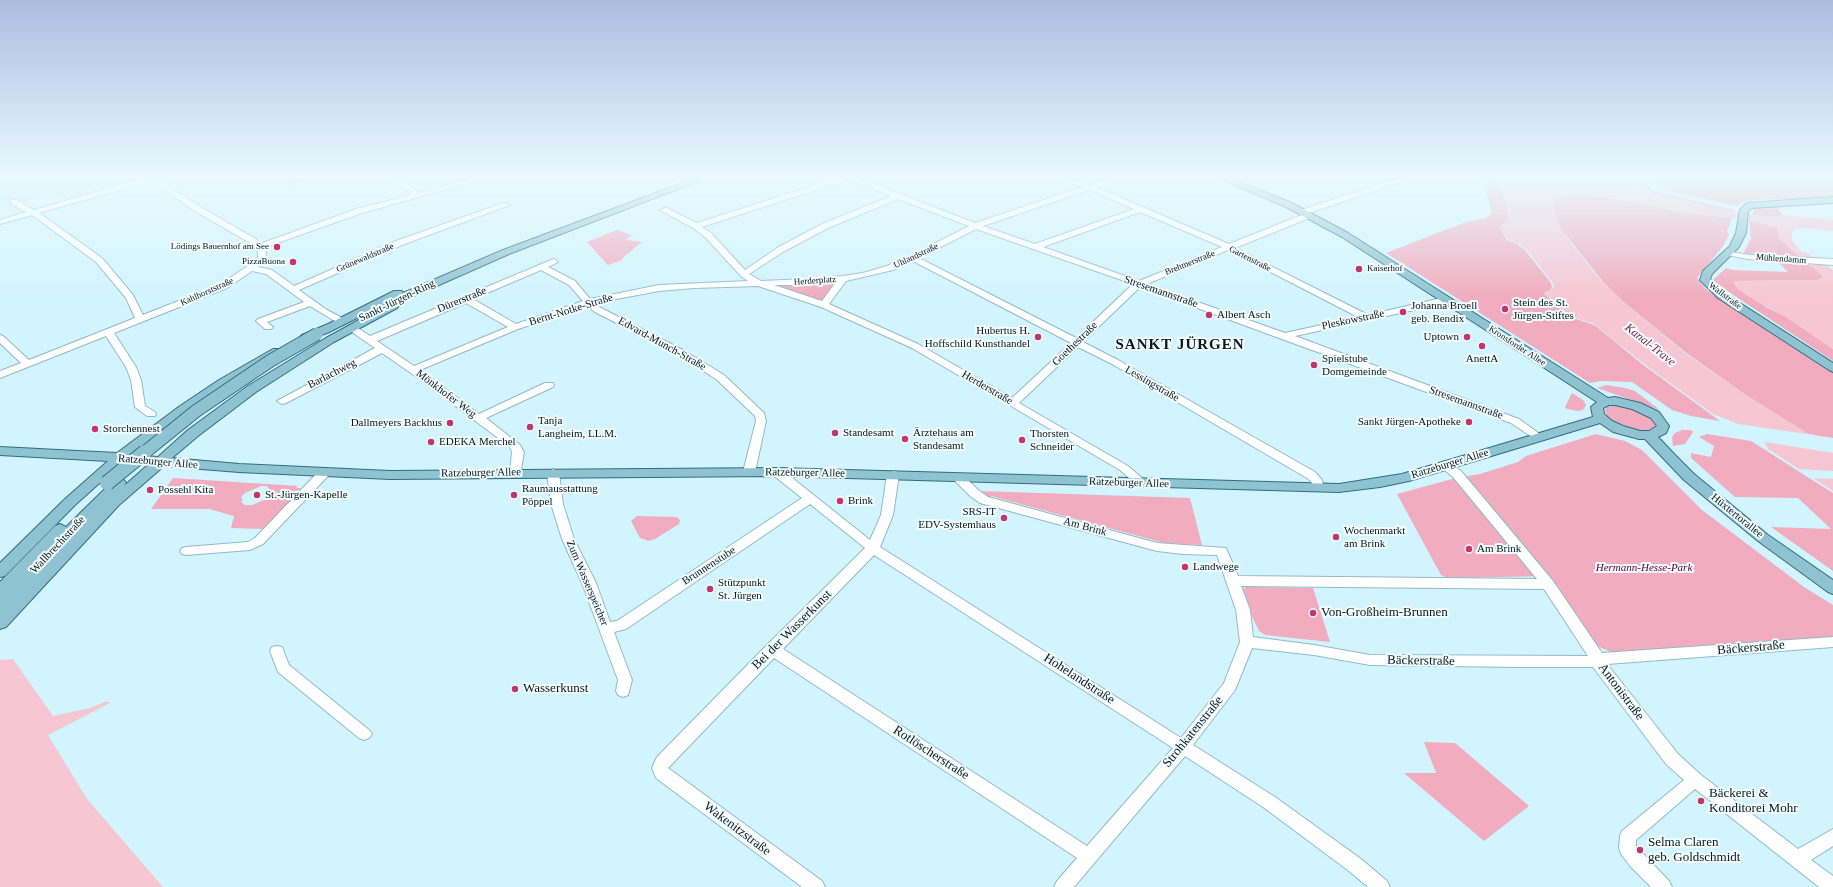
<!DOCTYPE html>
<meta charset="utf-8">
<style>
body{margin:0}
canvas{display:block;background:#d1f4fe}
</style>
<canvas width="1833" height="887"></canvas>
<script>
const c = document.querySelector('canvas').getContext('2d');
c.lineJoin = 'round';
function paint(path, color) { c.fillStyle = color; c.fill(path, 'evenodd'); }
const toPath = rows => new Path2D(rows.map(r => 'M' + r).join(''));
function strokePath(path, color, width, dash) { c.strokeStyle = color; c.lineWidth = width; c.lineCap = dash ? 'butt' : 'round'; c.setLineDash(dash || []); c.stroke(path); }
function drawText(font, color, halo, rows, align = 'center') {
  c.font = font + ' Georgia,serif'; c.lineWidth = 4; c.setLineDash([]); c.textBaseline = 'middle'; c.strokeStyle = halo; c.fillStyle = color; for (const [text, x, y, turn = 0] of rows) {
    c.save(); c.translate(x, y); c.rotate((+turn || 0) * Math.PI / 180); c.textAlign = isNaN(turn) ? turn : align; if (halo) c.strokeText(text, 0, 0); c.fillText(text, 0, 0); c.restore();
  }
}
paint(toPath([
 [0,176,139,176,135,179,63,200,53,193,0,209]
]), '#b8edfd');
paint(toPath([
 [293,176,318,176,289,186,278,181],
 [1481,176,1496,176,1507,205,1509,220,1500,227,1507,240,1517,244,1525,250,1551,283,1552,287,1550,290,1544,293,1569,317,1589,323,1597,327,1642,364,1720,421,1691,416,1672,410,1632,382,1601,381,1590,383,1386,253,1466,222,1486,218,1492,213],
 [1603,176,1615,176,1630,182,1644,182,1656,192,1734,210,1734,212,1655,194],
 [1645,176,1833,176,1833,197,1757,200,1743,202,1736,206,1664,190],
 [1582,195,1614,199,1693,214,1732,218,1727,232,1729,234,1724,245,1697,278,1706,289,1717,298,1833,373,1833,438,1808,434,1746,395,1685,352,1625,303,1605,284,1561,229,1553,210,1552,204,1556,200,1567,196],
 [1776,205,1782,215,1771,217,1751,215,1756,207],
 [1749,220,1778,228,1779,238,1801,258,1743,254,1751,238],
 [617,230,632,235,626,240,642,242,626,255,609,252,625,255,622,260,608,265,587,242],
 [1777,261,1807,263,1820,273,1823,278,1817,280,1735,281,1738,289,1766,307,1786,317,1833,349,1833,361,1714,282,1714,279,1726,268,1733,270,1788,272],
 [834,284,836,286,822,302,781,288,783,286],
 [1606,385,1625,388,1635,391,1660,410,1597,388],
 [1572,393,1583,400,1586,405,1584,409,1579,411,1567,409,1565,407],
 [1619,405,1627,406,1649,416,1656,424,1655,428,1645,431,1637,431,1620,426,1608,418,1605,410,1607,407],
 [1682,430,1689,430,1693,431,1693,432,1685,444,1673,446,1672,437,1675,433],
 [1596,434,1625,441,1642,450,1702,510,1804,587,1833,605,1833,638,1611,652,1597,646,1550,576,1448,578,1441,575,1397,494,1456,478,1480,474,1518,462,1526,456],
 [1707,434,1751,441,1833,493,1833,571,1771,527,1831,529,1798,498,1735,497,1691,458,1691,453,1711,457,1714,446,1699,437],
 [173,478,298,486,296,488,301,488,265,529,231,528,234,516,209,509,151,509],
 [261,486,267,486,269,489,268,491,271,491,273,493,269,498,252,505,245,505,241,502,243,500,241,497,245,493],
 [979,491,1190,498,1202,545,1164,543,991,496,989,498],
 [637,516,677,517,680,520,679,524,655,539,649,541,640,538,631,521],
 [1246,587,1313,588,1330,642,1265,635,1259,631,1240,592],
 [1424,742,1455,743,1529,806,1484,841,1404,773,1436,773]
]), '#f1acbf');
paint(toPath([
 [1496,176,1603,176,1655,194,1734,212,1771,217,1782,215,1833,220,1833,231,1803,228,1795,229,1792,232,1792,240,1799,249,1802,252,1807,253,1833,270,1833,349,1786,317,1749,297,1738,289,1733,283,1735,281,1817,280,1823,278,1820,273,1793,252,1779,238,1778,228,1749,220,1693,214,1595,196,1567,196,1556,200,1552,204,1553,210,1561,229,1573,246,1599,278,1625,303,1685,353,1746,395,1833,449,1833,491,1768,449,1765,443,1734,422,1713,414,1644,364,1598,327,1590,322,1570,317,1545,293,1554,287,1553,283,1527,250,1521,245,1507,239,1500,226,1509,220,1507,205],
 [13,659,53,716,90,708,107,701,110,703,48,735,87,799,163,887,0,887,0,660]
]), '#f6c6d3');
paint(toPath([
 [1731,423,1814,435,1833,447,1833,453,1759,441],
 [1796,469,1833,471,1833,479,1809,478]
]), '#d1f4fe');
const minor = toPath([
 [147,176,154,176,199,206,256,239,260,244,356,209,411,195,391,176,398,176,418,193,483,176,494,176,362,213,263,248,266,252,266,257,258,267,272,270,294,286,396,241,503,203,506,203,510,205,402,245,299,290,327,310,344,319,346,321,344,323,338,323,310,306,267,322,273,327,271,329,265,329,258,323,256,321,258,319,304,302,266,274,252,271,227,288,114,333,136,367,141,380,145,406,155,412,156,414,155,416,147,416,135,407,131,380,126,367,106,336,0,378,0,371,21,363,0,343,0,335,3,336,29,360,135,318,126,298,96,262,32,215,0,224,0,220,26,212,11,204,11,200,17,200,34,210,147,177,147,176],
 [152,181,193,210,250,243,258,252,258,257,255,261,221,284,143,315,133,295,102,258,39,213,152,181],
 [813,176,821,176,831,180,844,176,853,176,975,223,1082,187,1055,178,1055,176,1064,176,1089,185,1115,176,1124,176,1124,178,1096,187,1229,244,1304,214,1300,212,1301,210,1405,176,1414,176,1414,178,1309,213,1313,215,1312,217,1235,248,1368,315,1446,297,1449,298,1450,300,1449,302,1446,303,1295,336,1519,419,1544,437,1539,440,1535,439,1511,423,1140,287,1083,342,1118,360,1315,472,1322,480,1324,488,1322,491,1314,491,1311,481,1307,478,1112,364,1078,347,1019,403,1128,466,1148,483,1146,486,1138,486,1120,470,912,348,821,307,758,286,694,288,659,291,595,303,601,308,683,350,724,375,764,413,766,421,755,472,749,476,743,472,756,421,755,416,716,379,677,354,595,312,587,306,518,329,420,370,479,414,545,383,553,383,554,385,553,387,486,418,520,445,524,452,520,476,512,476,510,473,512,452,510,447,421,380,382,353,286,403,282,404,277,401,375,348,349,330,347,328,349,326,355,326,370,336,551,260,554,259,558,262,548,267,575,281,590,299,659,285,748,281,741,276,705,237,693,228,660,210,664,208,667,208,697,223,824,182,813,176],
 [847,179,891,196,822,224,777,248,745,270,711,233,702,227,831,185,836,185,847,179],
 [1089,190,1134,209,1035,244,983,226,1089,190],
 [898,199,969,226,910,256,887,266,863,273,843,276,806,279,761,281,749,274,783,252,828,228,898,199],
 [1140,212,1222,247,1139,281,1043,247,1140,212],
 [976,229,1133,284,1076,338,919,258,976,229],
 [1228,250,1358,317,1285,333,1147,284,1228,250],
 [913,261,1071,343,1012,398,918,344,829,304,846,281,893,270,913,261],
 [541,270,569,285,583,301,516,324,473,299,541,270],
 [836,282,822,301,774,285,806,285,836,282],
 [466,303,508,327,414,366,377,341,466,303],
 [1242,176,1252,176,1231,183,1227,181,1242,176],
 [1727,251,1748,255,1833,259,1833,265,1748,259,1727,255,1727,251],
 [1445,461,1461,471,1553,581,1602,653,1833,637,1833,647,1607,664,1678,754,1701,775,1798,849,1833,829,1833,846,1811,860,1833,876,1833,887,1819,887,1695,789,1636,840,1636,846,1669,881,1672,887,1651,887,1631,867,1621,854,1619,848,1620,836,1622,831,1684,780,1666,764,1593,667,1519,667,1370,665,1314,655,1252,648,1235,690,1193,745,1275,797,1361,859,1387,881,1390,887,1368,887,1349,871,1263,807,1185,756,1074,887,1054,887,1057,881,1077,858,774,658,668,768,822,881,825,887,802,887,656,778,652,768,657,757,767,645,865,548,810,504,626,629,614,632,632,680,628,695,623,697,618,695,616,691,618,680,582,583,562,539,551,504,547,473,553,469,559,473,563,504,574,539,596,583,610,622,617,621,802,498,773,475,771,472,773,469,781,469,870,540,881,515,887,475,893,471,897,472,899,475,893,515,880,547,1181,738,1224,683,1240,642,1236,610,1217,555,1183,554,1157,551,980,503,970,496,954,480,952,477,954,474,962,474,978,490,988,497,1157,543,1226,548,1238,576,1537,579,1453,477,1441,467,1439,465,1441,463,1445,461],
 [874,555,1173,748,1087,846,783,649,874,555],
 [1241,586,1544,589,1588,656,1370,655,1314,645,1253,637,1250,610,1241,586],
 [324,469,328,470,330,473,328,476,263,544,250,550,186,555,182,554,180,551,182,548,186,547,248,542,255,538,320,470,324,469],
 [277,646,282,647,289,665,369,730,372,734,369,738,364,740,359,738,278,672,270,651,272,647,277,646]
]);
const major = toPath([
 [701,176,712,176,509,254,403,301,397,308,334,342,256,392,198,436,172,458,239,464,390,471,777,468,1339,484,1402,474,1593,417,1591,407,1597,402,1342,237,1286,207,1214,176,1224,176,1292,203,1348,233,1608,398,1615,397,1640,403,1659,412,1669,426,1666,433,1658,437,1675,455,1694,474,1768,535,1833,580,1833,594,1828,592,1758,541,1684,480,1645,439,1639,439,1613,432,1600,423,1409,481,1380,487,1339,492,777,476,390,479,239,472,164,466,119,505,6,627,0,629,0,582,55,526,60,524,66,527,114,480,124,480,126,483,124,486,149,464,123,462,75,505,5,576,0,577,0,563,65,499,108,461,0,455,0,447,117,453,180,406,219,380,273,349,281,349,283,351,281,353,257,366,188,412,132,455,158,457,188,430,248,386,326,338,388,304,387,303,327,333,310,339,302,339,300,337,302,335,328,324,394,291,402,291,403,293,503,250,701,176],
 [1609,405,1615,405,1632,409,1651,418,1657,426,1649,431,1640,431,1623,426,1612,421,1604,414,1603,408,1609,405],
 [1833,197,1833,203,1752,208,1748,211,1746,233,1739,247,1712,274,1710,279,1726,294,1833,363,1833,372,1829,370,1718,298,1700,280,1703,271,1730,246,1736,233,1740,210,1747,203,1833,197]
]);
strokePath(minor, '#90bac7', 2);
strokePath(major, '#306e7e', 2);
paint(minor, '#fff');
paint(major, '#90c3d1');
const majorBridgeFar1 = toPath([
 [144,453,196,411,270,361,317,334]
]);
const majorBridge = toPath([
 [107,483,145,452]
]);
strokePath(majorBridgeFar1, '#306e7e', 14, []);
strokePath(majorBridge, '#306e7e', 16, []);
strokePath(majorBridgeFar1, '#90c3d1', 12);
strokePath(majorBridge, '#90c3d1', 14);
const sky = c.createLinearGradient(0, 0, 0, 300);
sky.addColorStop(0, '#adbbe0');
sky.addColorStop(0.59, '#eafaff');
sky.addColorStop(1, '#eafaff00');
c.fillStyle = sky;
c.fillRect(0, 0, 1833, 300);
for (const [x, y, r, color] of [
 [277,247,4,"#c1366d"],
 [293,262,4,"#c1366d"],
 [1359,269,4,"#c1366d"],
 [1505,309,4,"#c1366d"],
 [1403,312,4,"#c1366d"],
 [1209,315,4,"#c1366d"],
 [1038,337,4,"#c1366d"],
 [1467,337,4,"#c1366d"],
 [1482,346,4,"#c1366d"],
 [1314,365,4,"#c1366d"],
 [1469,422,4,"#c1366d"],
 [450,423,4,"#c1366d"],
 [530,427,4,"#c1366d"],
 [95,429,4,"#c1366d"],
 [835,433,4,"#c1366d"],
 [905,439,4,"#c1366d"],
 [1022,440,4,"#c1366d"],
 [431,442,4,"#c1366d"],
 [150,490,4,"#c1366d"],
 [257,495,4,"#c1366d"],
 [514,495,4,"#c1366d"],
 [840,501,4,"#c1366d"],
 [1004,518,4,"#c1366d"],
 [1336,537,4,"#c1366d"],
 [1469,549,4,"#c1366d"],
 [1185,567,4,"#c1366d"],
 [710,589,4,"#c1366d"],
 [1313,613,4,"#c1366d"],
 [515,689,4,"#c1366d"],
 [1701,801,4,"#c1366d"],
 [1640,850,4,"#c1366d"]
]) { const dot = new Path2D(); dot.arc(x, y, r, 0, 2 * Math.PI); c.fillStyle = color; c.fill(dot); strokePath(dot, '#f3fcfe', 1.5); }
drawText('9px', '#08191e', '#f3fcfe', [
 ["Lödings Bauernhof am See",269,247],
 ["PizzaBuona",285,262],
 ["Kaiserhof",1367,269,"left"]
], 'right');
drawText('9px', '#08191e', '#f3fcfe', [
 ["Uhlandstraße",916,256,-25],
 ["Grünewaldstraße",365,258,-23],
 ["Gartenstraße",1250,259,27],
 ["Mühlendamm",1781,259,4],
 ["Brehmerstraße",1190,263,-22],
 ["Herderplatz",815,281,-4],
 ["Kahlhorststraße",207,292,-24],
 ["Wallstraße",1725,296,37],
 ["Kronsforder Allee",1517,346,33]
]);
drawText('11px', '#08191e', '#f3fcfe', [
 ["Stresemannstraße",1161,292,19],
 ["Dürerstraße",462,300,-22],
 ["Sankt-Jürgen-Ring",397,301,-26],
 ["Bernt-Notke-Straße",571,310,-17],
 ["Pleskowstraße",1353,320,-12],
 ["Edvard-Munch-Straße",662,344,29],
 ["Goethestraße",1075,344,-44],
 ["Barlachweg",332,374,-27],
 ["Lessingstraße",1152,384,30],
 ["Herderstraße",987,388,30],
 ["Mönkhofer Weg",446,394,37],
 ["Stresemannstraße",1466,403,20],
 ["Ratzeburger Allee",158,462,5],
 ["Ratzeburger Allee",1450,464,-17],
 ["Ratzeburger Allee",481,473,-1],
 ["Ratzeburger Allee",805,473,1],
 ["Ratzeburger Allee",1129,483,2],
 ["Hüxtertorallee",1737,516,39],
 ["Am Brink",1085,527,15],
 ["Wallbrechtstraße",58,545,-47],
 ["Brunnenstube",709,566,-33],
 ["Zum Wasserspeicher",587,583,67]
]);
drawText('11px', '#08191e', '#f3fcfe', [
 ["Stein des St.",1513,303],
 ["Jürgen-Stiftes",1513,316],
 ["Johanna Broell",1411,306],
 ["geb. Bendix",1411,319],
 ["Albert Asch",1217,315],
 ["Hubertus H.",1030,331,"right"],
 ["Hoffschild Kunsthandel",1030,344,"right"],
 ["Uptown",1459,337,"right"],
 ["Spielstube",1322,359],
 ["Domgemeinde",1322,372],
 ["AnettA",1482,359,"center"],
 ["Tanja",538,421],
 ["Langheim, LL.M.",538,434],
 ["Sankt Jürgen-Apotheke",1461,422,"right"],
 ["Dallmeyers Backhus",442,423,"right"],
 ["Storchennest",103,429],
 ["Standesamt",843,433],
 ["Ärztehaus am",913,433],
 ["Standesamt",913,446],
 ["Thorsten",1030,434],
 ["Schneider",1030,447],
 ["EDEKA Merchel",439,442],
 ["Raumausstattung",522,489],
 ["Pöppel",522,502],
 ["Possehl Kita",158,490],
 ["St.-Jürgen-Kapelle",265,495],
 ["Brink",848,501],
 ["SRS-IT",996,512,"right"],
 ["EDV-Systemhaus",996,525,"right"],
 ["Wochenmarkt",1344,531],
 ["am Brink",1344,544],
 ["Am Brink",1477,549],
 ["Landwege",1193,567],
 ["Stützpunkt",718,583],
 ["St. Jürgen",718,596]
], 'left');
drawText('italic 11px', '#5d012d', '#f3fcfe', [
 ["Hermann-Hesse-Park",1644,568]
]);
drawText('italic 12px', '#771f42', '#f3fcfe', [
 ["Kanal-Trave",1650,345,38]
]);
drawText('13px', '#08191e', '#f3fcfe', [
 ["Von-Großheim-Brunnen",1321,613],
 ["Wasserkunst",523,689],
 ["Bäckerei &",1709,794],
 ["Konditorei Mohr",1709,809],
 ["Selma Claren",1648,843],
 ["geb. Goldschmidt",1648,858]
], 'left');
drawText('13px', '#08191e', '#f3fcfe', [
 ["Bei der Wasserkunst",792,630,-45],
 ["Bäckerstraße",1751,648,-5],
 ["Bäckerstraße",1421,661,1],
 ["Hohelandstraße",1079,679,33],
 ["Antonistraße",1621,692,53],
 ["Strohkatenstraße",1193,732,-51],
 ["Rotlöscherstraße",931,753,33],
 ["Wakenitzstraße",737,829,37]
]);
c.letterSpacing = '1px';
drawText('bold 15px', '#08191e', '#f3fcfe', [
 ["SANKT JÜRGEN",1180,345]
]);
c.letterSpacing = '0px';
</script>
